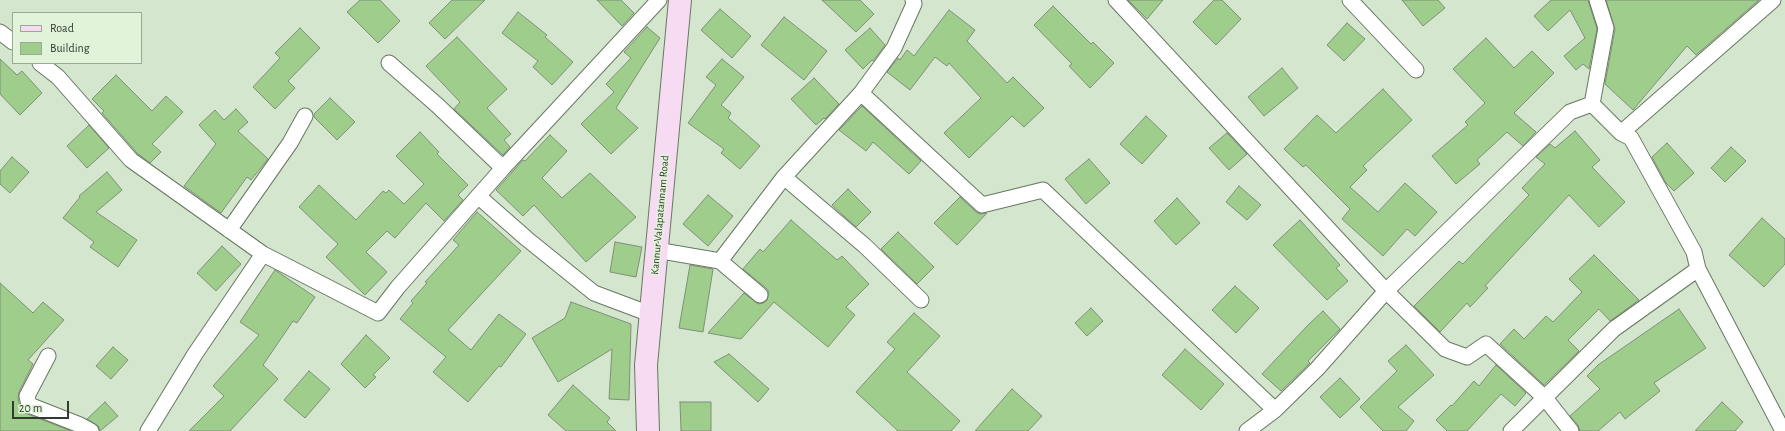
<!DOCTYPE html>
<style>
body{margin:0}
#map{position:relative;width:1785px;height:431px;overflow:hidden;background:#d4e6cd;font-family:"Alegreya Sans",sans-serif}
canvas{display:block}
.legend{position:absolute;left:12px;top:12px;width:130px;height:52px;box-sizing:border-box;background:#e1f4da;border:1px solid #9baa96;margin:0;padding:5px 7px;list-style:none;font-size:12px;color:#333a30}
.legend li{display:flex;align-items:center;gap:8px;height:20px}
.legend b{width:20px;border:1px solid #9baa96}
.scale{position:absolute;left:12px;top:401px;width:57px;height:18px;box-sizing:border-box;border:2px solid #333a30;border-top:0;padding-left:5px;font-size:12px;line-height:14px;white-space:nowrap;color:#333a30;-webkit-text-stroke:3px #e1f4da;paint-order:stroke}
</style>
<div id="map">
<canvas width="1785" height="431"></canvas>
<ul class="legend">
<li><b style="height:5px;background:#f6dbf2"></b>Road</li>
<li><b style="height:11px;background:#9fcd8c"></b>Building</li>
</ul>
<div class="scale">20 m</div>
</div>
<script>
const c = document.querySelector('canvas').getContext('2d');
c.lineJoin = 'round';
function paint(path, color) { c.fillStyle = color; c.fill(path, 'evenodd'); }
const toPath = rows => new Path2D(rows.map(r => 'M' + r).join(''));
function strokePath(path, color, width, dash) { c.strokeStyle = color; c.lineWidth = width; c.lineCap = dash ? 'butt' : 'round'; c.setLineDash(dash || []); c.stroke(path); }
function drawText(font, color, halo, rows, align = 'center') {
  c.font = font + ' "Alegreya Sans",sans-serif'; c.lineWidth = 3; c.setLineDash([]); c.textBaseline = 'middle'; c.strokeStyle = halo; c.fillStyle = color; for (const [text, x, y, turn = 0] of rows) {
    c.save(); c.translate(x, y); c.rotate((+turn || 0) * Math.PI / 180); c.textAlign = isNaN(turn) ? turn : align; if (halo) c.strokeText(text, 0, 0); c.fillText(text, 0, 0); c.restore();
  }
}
const building = toPath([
 [360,0,380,0,400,21,378,43,347,12,360,0],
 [452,0,485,0,445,39,429,23,452,0],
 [597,0,621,0,634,13,622,26,597,0],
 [822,0,860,0,874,14,856,32,822,0],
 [1128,0,1163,0,1147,19,1128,0],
 [1214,0,1222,0,1241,19,1216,45,1193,22,1214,0],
 [1402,0,1438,0,1445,8,1423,26,1402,0],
 [1551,0,1588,0,1597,29,1589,69,1583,64,1576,70,1564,56,1585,38,1570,10,1548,31,1534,16,1551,0],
 [1606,0,1759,0,1696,55,1687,46,1633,110,1605,84,1615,29,1606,0],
 [1053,6,1091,44,1093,42,1114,63,1090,88,1069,66,1072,64,1034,25,1053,6],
 [720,9,751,36,732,58,701,30,720,9],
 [949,10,975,30,967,41,1007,83,1013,77,1044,108,1024,127,1012,116,969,158,944,133,981,98,949,63,947,66,935,57,910,90,887,72,898,58,900,60,907,50,914,56,949,10],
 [518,12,547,35,545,37,573,62,552,85,533,67,538,61,502,33,518,12],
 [784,17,827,51,804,80,761,45,784,17],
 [1347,23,1365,39,1344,61,1327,45,1347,23],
 [647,27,660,38,616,108,638,128,611,154,581,124,614,92,606,84,631,58,624,52,647,27],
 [300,28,320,48,288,81,295,88,275,109,253,87,280,58,275,53,300,28],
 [870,28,885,45,873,61,872,60,863,69,845,50,870,28],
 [457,37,507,89,487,108,511,134,504,140,510,147,503,155,454,109,460,102,426,66,457,37],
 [1486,38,1514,68,1532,51,1554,73,1514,113,1536,132,1523,146,1507,132,1477,160,1480,164,1456,184,1432,156,1468,125,1465,122,1485,103,1453,69,1486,38],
 [0,59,17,75,22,71,42,93,20,115,0,94,0,59],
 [722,59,744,77,721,105,731,113,728,118,760,146,740,169,721,153,724,149,688,123,716,85,706,77,722,59],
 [1282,68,1298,88,1264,116,1248,97,1282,68],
 [116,75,152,111,166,96,183,112,152,144,161,152,150,163,137,153,102,113,104,111,92,99,116,75],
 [814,78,839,104,825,119,824,118,816,125,791,99,814,78],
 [1383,89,1412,120,1363,166,1367,170,1350,187,1378,212,1405,183,1437,212,1415,236,1407,229,1383,256,1342,219,1350,209,1306,165,1303,167,1284,149,1317,115,1336,133,1383,89],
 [330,98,355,122,337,140,314,117,314,114,330,98],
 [862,106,921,161,909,174,873,142,866,151,839,130,862,106],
 [236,109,248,122,238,131,268,159,251,180,247,177,221,213,184,186,216,144,199,125,215,110,224,120,236,109],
 [1146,116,1167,136,1142,164,1120,144,1146,116],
 [89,125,109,148,87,168,67,146,89,125],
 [1575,131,1600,160,1592,167,1625,202,1599,227,1569,195,1485,286,1488,288,1470,307,1467,303,1440,332,1414,306,1459,261,1463,264,1529,195,1522,188,1545,164,1536,157,1550,144,1555,148,1575,131],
 [420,132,439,152,437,154,468,185,458,195,463,200,444,221,426,203,395,238,387,231,366,252,387,272,365,295,326,257,338,244,299,207,319,185,356,220,383,191,386,193,389,190,404,204,424,184,396,156,420,132],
 [1227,133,1247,154,1229,170,1209,148,1227,133],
 [550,135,567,151,542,178,562,198,590,173,636,217,586,262,534,205,523,216,496,190,523,160,525,161,550,135],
 [1667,143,1694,173,1674,191,1666,183,1652,157,1667,143],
 [1731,147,1746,161,1725,182,1711,168,1731,147],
 [12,157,29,172,10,193,0,184,0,171,12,157],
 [1089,159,1110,183,1086,204,1065,179,1089,159],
 [107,172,122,190,96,212,137,240,118,267,90,247,94,242,63,218,80,197,79,196,107,172],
 [1239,186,1261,205,1247,220,1226,202,1239,186],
 [848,189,871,212,856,227,832,205,848,189],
 [708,195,733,216,708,246,683,224,708,195],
 [960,197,976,212,980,214,987,213,957,245,934,223,960,197],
 [1177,198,1200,223,1176,245,1154,221,1177,198],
 [477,212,521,251,448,330,471,350,499,314,526,334,501,367,499,366,468,402,433,372,446,357,400,319,413,303,411,301,427,283,425,282,459,245,453,240,477,212],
 [1762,218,1785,239,1785,264,1764,287,1729,255,1762,218],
 [791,220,837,260,842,256,869,284,846,307,855,315,828,347,774,302,741,339,708,333,744,293,758,304,763,303,767,300,769,292,766,288,743,269,760,249,763,252,791,220],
 [1300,220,1340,265,1336,268,1348,281,1327,300,1273,245,1300,220],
 [898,232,934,267,917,284,881,249,898,232],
 [615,242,642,247,636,277,610,272,615,242],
 [222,246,241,264,216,291,197,273,222,246],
 [1594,255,1639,300,1610,321,1599,309,1568,340,1579,351,1544,385,1500,344,1514,329,1524,339,1546,316,1553,322,1582,292,1569,279,1594,255],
 [690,265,713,269,703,332,679,328,690,265],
 [275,270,315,297,297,323,293,321,263,365,278,379,230,431,189,431,224,396,213,386,259,335,240,322,275,270],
 [0,283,33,313,43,302,64,320,28,360,33,364,19,392,18,398,20,407,25,413,71,431,0,431,0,283],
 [1235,286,1259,308,1236,333,1212,310,1235,286],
 [571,302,631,324,629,400,609,399,612,349,558,382,532,338,565,318,571,302],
 [1091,308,1103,321,1087,336,1075,323,1091,308],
 [1679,309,1706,348,1654,383,1660,391,1625,419,1620,412,1598,431,1580,431,1578,425,1570,416,1600,389,1587,376,1598,365,1679,309],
 [1323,311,1340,329,1308,361,1310,363,1281,391,1262,374,1308,325,1323,311],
 [914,313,940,336,907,372,960,421,951,431,898,431,856,392,895,349,887,342,914,313],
 [366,335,390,358,373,375,376,377,365,388,341,364,366,335],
 [1406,345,1434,375,1398,407,1414,421,1406,431,1383,431,1360,407,1397,371,1388,361,1406,345],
 [113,347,128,360,111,379,96,366,113,347],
 [1185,349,1224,384,1201,410,1162,375,1185,349],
 [729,354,769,389,758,402,714,362,729,354],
 [1496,365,1526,393,1515,406,1501,394,1467,431,1447,431,1436,420,1451,405,1452,406,1474,381,1479,386,1496,365],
 [309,371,330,389,305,418,284,400,309,371],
 [1340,378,1360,399,1340,418,1320,397,1340,378],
 [573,385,610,418,607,422,616,431,566,431,548,415,573,385],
 [1012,389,1042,416,1028,431,975,431,1012,389],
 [105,402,118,416,100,431,98,426,87,419,105,402],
 [680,402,711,402,711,431,681,431,680,402],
 [1722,402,1743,422,1735,431,1695,431,1722,402]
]);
paint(building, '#9fcd8c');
strokePath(building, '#7e9078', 1);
const minor = toPath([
 [1116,0,1386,291,1445,349,1467,357,1486,344,1545,398,1571,431],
 [1350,0,1416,70],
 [0,32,13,42],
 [40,63,58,77,131,160,263,254],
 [389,63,437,105,503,168],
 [861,93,982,205,1043,190,1275,410],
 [1592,104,1621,133,1773,0],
 [1592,104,1606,28,1597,0],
 [1621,133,1631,138,1694,252,1698,269,1783,431],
 [784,177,865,246,921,300],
 [478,196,527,239,594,293,650,314],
 [229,230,290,143,305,116],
 [656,250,720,261],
 [760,295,720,261,784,177,861,93,894,48,914,4,913,0],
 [48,356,27,396,29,405,80,425,91,431],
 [148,431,195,354,263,254,378,313,398,287,503,168,659,0],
 [1247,431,1275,410,1317,369,1386,291,1570,112,1592,104],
 [1511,431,1614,329,1698,269]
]);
const secondary = toPath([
 [648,431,646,365,680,0]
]);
strokePath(minor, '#687861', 17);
strokePath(secondary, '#687861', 24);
strokePath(minor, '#fff', 15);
strokePath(secondary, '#f6dbf2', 22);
drawText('11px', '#333a30', '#e1f4da', [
 ["Kannur-Valapatannam Road",660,215,-85]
]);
</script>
